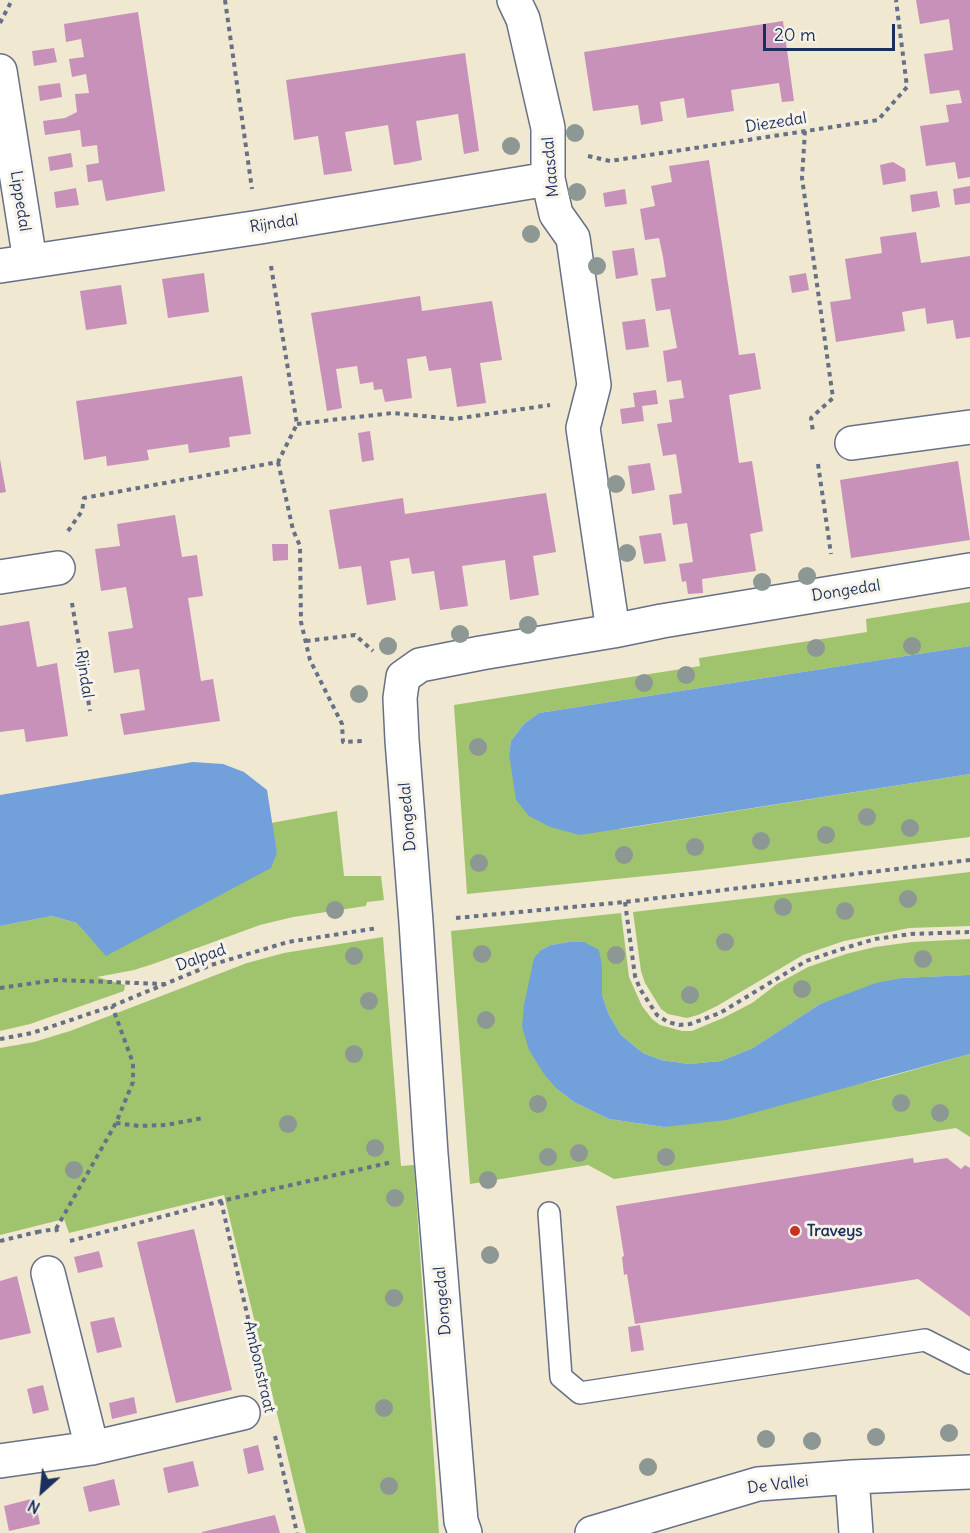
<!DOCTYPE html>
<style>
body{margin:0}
#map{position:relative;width:970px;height:1533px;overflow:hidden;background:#f0e8d0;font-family:Delius,sans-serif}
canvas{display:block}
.north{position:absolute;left:12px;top:1461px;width:60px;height:60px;-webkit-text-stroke:4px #f7f3e8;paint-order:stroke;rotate:207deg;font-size:16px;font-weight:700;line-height:24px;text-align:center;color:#1b2f5e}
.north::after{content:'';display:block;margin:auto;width:21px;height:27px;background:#1b2f5e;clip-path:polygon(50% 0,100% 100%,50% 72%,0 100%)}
.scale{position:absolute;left:763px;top:24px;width:132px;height:27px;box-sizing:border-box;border:3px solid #1b2f5e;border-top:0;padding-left:8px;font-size:18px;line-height:21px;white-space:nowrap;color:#1b2f5e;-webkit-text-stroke:4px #f7f3e8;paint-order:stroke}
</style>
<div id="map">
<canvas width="970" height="1533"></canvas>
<div class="north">N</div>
<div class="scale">20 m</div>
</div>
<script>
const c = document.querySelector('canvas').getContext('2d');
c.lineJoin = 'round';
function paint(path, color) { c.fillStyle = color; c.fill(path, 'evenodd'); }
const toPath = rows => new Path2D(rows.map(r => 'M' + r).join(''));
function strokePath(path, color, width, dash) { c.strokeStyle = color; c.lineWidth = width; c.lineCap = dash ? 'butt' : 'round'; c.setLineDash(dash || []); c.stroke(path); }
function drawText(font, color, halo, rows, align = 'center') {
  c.font = font + ' Delius,sans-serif'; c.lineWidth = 6; c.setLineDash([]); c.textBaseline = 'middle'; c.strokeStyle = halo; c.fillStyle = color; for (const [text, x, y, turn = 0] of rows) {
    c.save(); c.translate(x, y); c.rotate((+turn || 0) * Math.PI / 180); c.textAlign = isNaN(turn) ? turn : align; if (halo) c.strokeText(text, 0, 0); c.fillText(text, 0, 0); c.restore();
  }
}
paint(toPath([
 [970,602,970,646,539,713,524,724,511,741,509,754,621,829,970,774,970,837,695,871,467,894,454,705,700,666,699,658,867,632,866,619],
 [337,811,344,876,381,876,384,900,367,902,366,906,293,917,260,925,153,964,134,970,97,977,125,985,124,991,30,1024,0,1031,0,926,52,916,77,923,277,853,271,823],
 [970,872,970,926,909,928,844,941,803,955,717,1006,698,1015,687,1018,668,1014,661,1009,645,983,641,971,633,912],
 [621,913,629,977,642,1006,652,1019,660,1025,682,1031,692,1031,723,1018,752,1003,777,984,808,967,846,954,875,947,912,942,970,939,970,975,902,978,820,1004,753,1048,721,1061,689,1064,661,1060,643,1053,621,1035,609,1015,602,995,602,966,569,942,551,945,541,950,557,1089,574,1102,609,1119,664,1127,881,1079,970,1054,970,1137,956,1128,614,1179,588,1165,470,1184,451,931],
 [383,937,401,1166,414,1165,439,1533,306,1533,224,1195,69,1233,64,1219,0,1235,0,1048,34,1042,70,1031,247,963,284,953]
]), '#a0c46e');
paint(toPath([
 [970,646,970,774,580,835,550,827,529,816,516,800,509,754,511,741,524,724,539,713],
 [193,762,223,764,244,772,267,790,277,853,271,868,106,956,77,923,52,916,0,926,0,795],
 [569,942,584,942,599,950,602,966,602,995,609,1015,621,1035,643,1053,661,1060,689,1064,721,1061,753,1048,820,1004,876,983,902,978,968,975,970,975,970,1054,727,1120,664,1127,609,1119,574,1102,557,1089,544,1074,529,1050,522,1027,524,1005,534,958,541,950,551,945]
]), '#71a0da');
paint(toPath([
 [916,0,970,0,970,177,958,179,955,162,926,166,920,126,949,122,946,105,962,103,959,90,930,94,924,54,953,50,949,19,920,24],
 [138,12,165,191,106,201,102,180,88,182,86,165,99,163,97,145,82,147,80,130,45,135,43,121,65,118,77,112,75,94,89,93,86,74,72,77,69,59,84,57,81,39,66,42,64,24],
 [783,21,794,101,782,102,779,83,731,90,734,111,687,118,684,98,660,102,663,121,641,125,638,105,593,111,584,52],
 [54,48,57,62,34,66,32,51],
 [465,53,479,151,464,154,458,114,416,121,422,160,408,163,394,165,388,125,345,132,352,171,324,175,318,136,294,140,286,80],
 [60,83,62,97,40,101,38,86],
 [71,153,73,167,50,171,48,157],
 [709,160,739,355,755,353,761,389,729,395,739,463,752,461,763,531,750,534,756,571,702,579,703,593,688,594,686,581,682,582,679,564,693,562,687,523,673,525,669,495,682,493,676,454,663,456,657,424,672,422,669,400,684,398,681,380,667,382,663,351,677,348,670,309,656,311,651,279,666,277,663,257,659,238,645,240,640,209,655,206,651,186,672,182,669,166],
 [893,162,905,169,906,181,883,185,880,165],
 [970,186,970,203,955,205,953,189],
 [76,188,79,205,56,208,54,192],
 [625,189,627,204,605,207,603,193],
 [937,191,940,207,912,212,910,195],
 [916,232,921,263,970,256,970,337,956,339,953,320,927,324,925,308,902,312,905,331,836,342,830,302,851,299,845,259,882,253,880,237],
 [634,248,638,275,616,279,612,251],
 [204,273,209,312,168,318,162,279],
 [806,273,809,290,792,293,789,276],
 [121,285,127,324,86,330,80,291],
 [420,296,422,311,492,301,502,360,480,363,486,403,457,407,451,368,429,371,426,356,407,359,412,398,385,402,382,389,374,390,373,382,360,384,357,366,336,369,342,408,327,411,311,313],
 [645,319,649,347,626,350,622,322],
 [242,376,251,434,229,437,230,447,189,453,188,444,147,450,149,460,107,466,106,456,84,460,76,401],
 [656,390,658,404,642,406,644,421,622,424,620,409,635,407,633,393],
 [370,431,374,460,362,462,358,433],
 [0,459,6,492,0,493],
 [958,461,970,540,851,558,840,480],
 [650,463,655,490,632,494,628,466],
 [546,493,556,552,533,556,539,595,510,600,505,560,483,563,462,566,468,606,440,610,434,571,412,574,409,558,390,561,396,600,367,605,361,566,339,569,329,510,403,498,405,514],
 [175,515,182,557,197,555,203,596,188,598,201,681,213,679,220,721,124,735,120,714,145,710,139,669,114,673,108,632,133,628,126,587,101,591,95,549,120,546,117,524],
 [661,533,666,561,644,564,639,536],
 [272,544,288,544,288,560,273,561],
 [29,621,37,667,57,663,68,736,26,742,24,729,0,732,0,626],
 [913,1158,914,1163,947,1158,961,1169,965,1165,970,1168,970,1317,918,1279,635,1324,627,1274,624,1275,622,1257,624,1256,616,1206],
 [194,1229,232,1390,176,1403,137,1242],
 [99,1251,103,1267,78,1273,74,1257],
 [17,1276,31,1333,0,1340,0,1281],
 [114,1317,122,1347,97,1353,90,1322],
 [640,1325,644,1350,631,1352,628,1327],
 [43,1385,49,1410,33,1414,27,1389],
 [134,1397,137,1413,112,1419,109,1403],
 [258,1445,264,1470,248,1474,243,1449],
 [193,1461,199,1486,168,1493,163,1468],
 [114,1479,120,1505,89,1512,83,1487],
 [35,1498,40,1524,9,1531,4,1506],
 [275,1515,280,1533,202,1533,202,1532]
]), '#c891ba');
const service = toPath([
 [549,1213,561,1377,580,1393,925,1340,970,1363]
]);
const minor = toPath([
 [514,0,523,19,548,128,548,179,556,214,573,238,594,385,583,428,613,631],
 [0,71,30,261],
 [0,266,260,227,548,179],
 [852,443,970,427],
 [0,577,58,568],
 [48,1273,92,1448],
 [0,1461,92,1448,243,1413],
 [852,1477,856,1533],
 [465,1533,461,1521,431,1154,416,922,402,740,400,698,403,677,420,665,481,653,613,631,662,621,970,570],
 [592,1533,758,1484,852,1477,970,1472]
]);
strokePath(service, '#667086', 24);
strokePath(minor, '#667086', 36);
strokePath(toPath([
 [225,0,252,189],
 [0,23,12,0],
 [805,131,802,178,833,398,811,418,813,432],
 [588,156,610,161,878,120,907,87,896,0],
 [271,266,297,424],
 [297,424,392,413,454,419,550,405],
 [278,462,293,530,300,546,301,622,310,660,342,724,343,742,363,741],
 [818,464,831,554],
 [68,531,82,511,84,498,278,462,297,424],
 [72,603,90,711],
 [306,641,355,635,373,651],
 [625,902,635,976,640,989,657,1015,668,1022,679,1025,690,1024,720,1013,806,961,845,948,875,939,911,934,970,932],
 [456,918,625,902,970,860],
 [0,988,55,980,164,984],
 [0,1039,32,1033,62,1023,112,1006,211,965,288,942,378,928],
 [116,1123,139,1126,166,1125,203,1118],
 [221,1201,262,1379],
 [56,1229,116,1123,133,1082,133,1063,112,1006],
 [37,1232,56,1229,59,1235],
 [0,1241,37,1232,38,1234],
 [70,1241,221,1201,392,1162],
 [275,1436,297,1533]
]), '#667086', 4, [4.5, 4.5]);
strokePath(service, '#fff', 21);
strokePath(minor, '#fff', 33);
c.fillStyle = '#8d9794';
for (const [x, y] of [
 [575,133],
 [511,146],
 [577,192],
 [531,234],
 [597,266],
 [616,484],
 [627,553],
 [807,576],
 [762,582],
 [528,625],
 [460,634],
 [388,646],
 [912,646],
 [816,648],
 [686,675],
 [644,683],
 [359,694],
 [478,747],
 [867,817],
 [910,828],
 [826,835],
 [761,841],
 [695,847],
 [624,855],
 [479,863],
 [908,899],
 [783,907],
 [335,910],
 [845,911],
 [725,942],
 [482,954],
 [616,955],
 [354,956],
 [923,959],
 [802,989],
 [690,995],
 [369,1001],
 [486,1020],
 [354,1054],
 [901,1103],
 [538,1104],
 [940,1113],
 [288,1124],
 [375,1148],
 [579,1153],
 [548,1157],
 [666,1157],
 [74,1170],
 [488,1180],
 [395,1198],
 [490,1255],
 [394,1298],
 [384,1408],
 [949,1433],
 [876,1437],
 [766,1439],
 [812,1441],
 [648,1467],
 [389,1486]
]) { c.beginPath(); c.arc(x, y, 9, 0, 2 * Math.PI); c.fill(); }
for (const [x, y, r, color] of [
 [795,1231,6,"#c8321e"]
]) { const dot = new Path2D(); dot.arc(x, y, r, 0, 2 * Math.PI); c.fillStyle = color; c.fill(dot); strokePath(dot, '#f7f3e8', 2); }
drawText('16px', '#1b2f5e', '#f7f3e8', [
 ["Diezedal",776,123,-9],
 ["Maasdal",551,167,-95],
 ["Lippedal",20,201,81],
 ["Rijndal",274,224,-9],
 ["Dongedal",846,591,-9],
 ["Rijndal",84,674,81],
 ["Dongedal",408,817,-95],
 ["Dalpad",201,958,-20],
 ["Dongedal",443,1301,-95],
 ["Ambonstraat",259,1367,77],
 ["De Vallei",778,1485,-7]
]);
drawText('bold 16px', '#1b2f5e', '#f7f3e8', [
 ["Traveys",807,1231]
], 'left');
</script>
